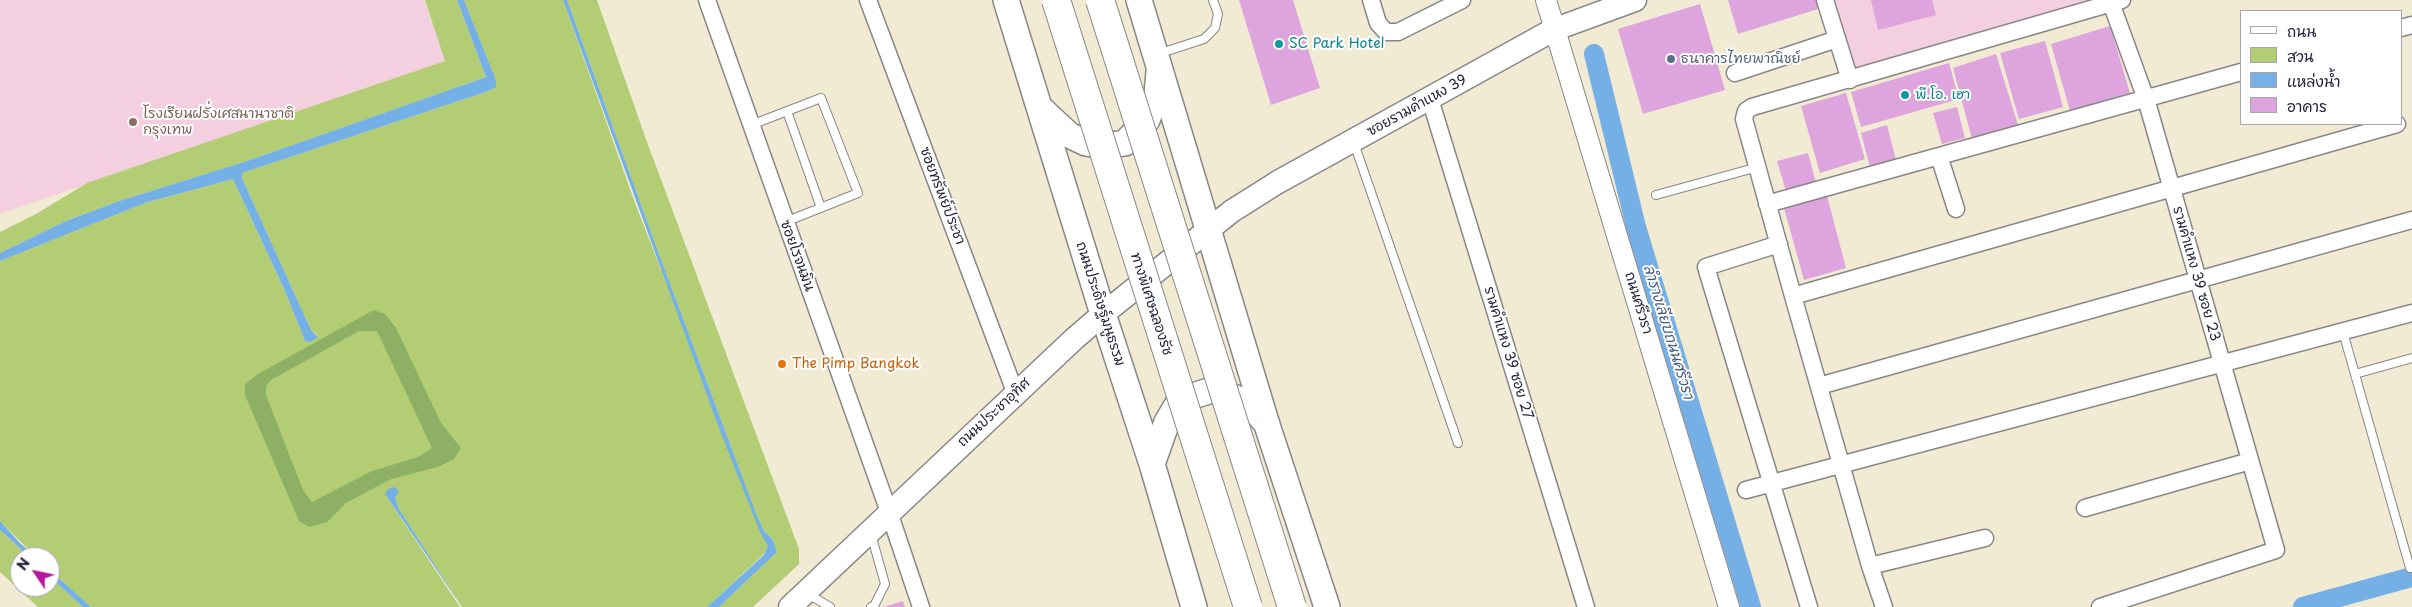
<!DOCTYPE html>
<meta charset="utf-8">
<style>
body{margin:0}
#map{position:relative;width:2412px;height:607px;overflow:hidden;background:#f1ebd4;font-family:"Playpen Sans","Playpen Sans Thai",sans-serif}
canvas{display:block}
.legend{position:absolute;left:2240px;top:10px;width:162px;height:115px;box-sizing:border-box;background:#fff;border:1px solid #a7a7b1;margin:0;padding:6px 9px;list-style:none;font-size:15px;color:#22223b}
.legend li{display:flex;align-items:center;gap:10px;height:25px}
.legend b{width:25px;border:1px solid #a7a7b1}
.north{position:absolute;left:10px;top:547px;width:50px;height:50px;box-sizing:border-box;background:#fff;border:1px solid #a7a7b1;border-radius:50%;rotate:304deg;font-size:14px;font-weight:700;line-height:20px;text-align:center;color:#22223b}
.north::after{content:'';display:block;margin:auto;width:18px;height:22px;background:#b5179e;clip-path:polygon(50% 0,100% 100%,50% 72%,0 100%)}
</style>
<div id="map">
<canvas width="2412" height="607"></canvas>
<ul class="legend">
<li><b style="height:6px;background:#fff"></b>ถนน</li>
<li><b style="height:14px;background:#b2cd73"></b>สวน</li>
<li><b style="height:14px;background:#74afe5"></b>แหล่งน้ำ</li>
<li><b style="height:14px;background:#dda4dd"></b>อาคาร</li>
</ul>
<div class="north">N</div>
</div>
<script>
const c = document.querySelector('canvas').getContext('2d');
c.lineJoin = 'round';
function paint(path, color) { c.fillStyle = color; c.fill(path, 'evenodd'); }
const toPath = rows => new Path2D(rows.map(r => 'M' + r).join(''));
function strokePath(path, color, width, dash) { c.strokeStyle = color; c.lineWidth = width; c.lineCap = dash ? 'butt' : 'round'; c.setLineDash(dash || []); c.stroke(path); }
function drawText(font, color, halo, rows, align = 'center') {
  c.font = font + ' "Playpen Sans","Playpen Sans Thai",sans-serif'; c.lineWidth = 4; c.setLineDash([]); c.textBaseline = 'middle'; c.strokeStyle = halo; c.fillStyle = color; for (const [text, x, y, turn = 0] of rows) {
    c.save(); c.translate(x, y); c.rotate((+turn || 0) * Math.PI / 180); c.textAlign = isNaN(turn) ? turn : align; if (halo) c.strokeText(text, 0, 0); c.fillText(text, 0, 0); c.restore();
  }
}
paint(toPath([
 [0,0,424,0,446,61,0,214],
 [1826,0,2122,0,1850,80]
]), '#f3cfdf');
paint(toPath([
 [425,0,457,0,486,77,247,161,119,201,66,221,0,253,0,232,36,214,87,183,445,61],
 [464,0,563,0,635,203,769,546,764,554,707,607,462,607,399,509,395,498,385,494,460,607,91,607,50,570,50,557,36,557,0,521,0,261,145,203,233,179,285,291,305,341,318,336,311,330,242,178,242,173,486,92,495,87,496,80],
 [567,0,597,0,647,142,799,549,799,564,753,607,719,607,777,552,773,540,764,531,757,516,660,257],
 [0,530,29,557,20,557,20,587,50,587,50,577,83,607,38,607,0,572]
]), '#b2cd73');
paint(toPath([
 [374,310,385,314,396,328,441,423,461,448,454,459,438,467,391,479,346,503,327,522,309,527,299,521,245,395,245,384,258,374],
 [359,331,377,331,432,448,418,457,372,471,312,502,303,490,266,395,266,386,271,380]
]), '#8db065');
paint(toPath([
 [457,0,464,0,496,80,496,87,486,92,242,173,242,178,311,330,318,337,311,342,305,341,285,291,233,179,145,203,0,261,0,253,66,221,119,201,247,161,486,77],
 [563,0,567,0,660,257,757,516,764,531,773,540,777,552,719,607,707,607,764,555,768,546,760,532,719,428],
 [395,487,399,491,395,498,399,509,462,607,385,494,388,489],
 [0,521,20,543,36,557,29,557,12,541,0,530],
 [50,570,91,607,83,607,50,577]
]), '#74afe5');
strokePath(toPath([
 [1594,54,1636,227,1751,607],
 [2303,607,2412,577]
]), '#74afe5', 20);
paint(toPath([
 [1239,0,1293,0,1320,88,1271,105],
 [1728,0,1819,0,1821,8,1738,34],
 [1871,0,1932,0,1936,15,1878,30],
 [1700,4,1725,90,1643,114,1618,29],
 [2110,26,2130,93,2070,111,2051,44],
 [2045,41,2063,107,2019,119,2000,53],
 [1996,54,2018,125,1972,139,1953,68],
 [1949,63,1959,99,1861,127,1851,92],
 [1846,93,1865,159,1820,173,1801,106],
 [1957,107,1965,138,1942,144,1933,113],
 [1887,125,1896,160,1870,167,1861,133],
 [1808,153,1816,183,1786,191,1777,161],
 [1827,196,1846,268,1804,280,1784,208],
 [903,601,905,607,884,607]
]), '#dda4dd');
const service = toPath([
 [1158,54,1204,39,1215,28,1218,14,1213,0],
 [787,111,821,208],
 [751,125,821,98,858,193,785,222],
 [1354,143,1458,443],
 [1656,195,1758,167],
 [2343,332,2410,568,2412,568],
 [2355,374,2412,358],
 [871,534,885,584,874,606,871,607],
 [808,594,830,607]
]);
const minor = toPath([
 [707,0,889,512,921,607],
 [868,0,1015,392],
 [1371,0,1378,23,1386,32,1398,32,1462,0],
 [1825,0,1850,80],
 [2401,28,2412,25],
 [1735,73,1837,39],
 [1430,99,1586,607],
 [1939,156,1956,209],
 [1767,204,2241,72],
 [1779,244,1706,267,1809,607],
 [1793,296,2397,124],
 [1819,386,2412,220],
 [1746,490,2412,313],
 [2085,508,2250,461],
 [1870,566,1985,538],
 [1884,607,1870,566,1793,296,1744,119,1746,111,1752,107,2122,0],
 [2100,607,2276,550,2146,99,2110,0]
]);
const tertiary = toPath([
 [1546,0,1729,607]
]);
const secondary = toPath([
 [790,607,1074,339,1103,314,1232,211,1278,182,1553,30,1635,0]
]);
const primary = toPath([
 [1006,0,1103,314,1152,464,1194,607],
 [1139,0,1267,425,1327,607],
 [1040,108,1069,135,1086,143,1104,146,1125,143,1147,120,1157,94,1159,72],
 [1152,464,1167,422,1180,400,1215,389,1249,404,1267,424]
]);
strokePath(service, '#8a8688', 10);
strokePath(minor, '#8a8688', 19);
strokePath(tertiary, '#8a8688', 22);
strokePath(secondary, '#8a8688', 25);
strokePath(primary, '#8a8688', 28);
strokePath(service, '#fff', 8);
strokePath(minor, '#fff', 16);
strokePath(tertiary, '#fff', 20);
strokePath(secondary, '#fff', 22);
strokePath(primary, '#fff', 25);
const motorwayBridge = toPath([
 [1056,0,1248,607],
 [1100,0,1292,607]
]);
strokePath(motorwayBridge, '#8a8688', 30, []);
strokePath(motorwayBridge, '#fff', 28);
for (const [x, y, r, color] of [
 [1279,44,5,"#0f9aa8"],
 [1671,59,5,"#5c6f8a"],
 [1905,95,5,"#0f9aa8"],
 [133,122,5,"#8d6e63"],
 [782,364,5,"#e8710a"]
]) { const dot = new Path2D(); dot.arc(x, y, r, 0, 2 * Math.PI); c.fillStyle = color; c.fill(dot); strokePath(dot, '#fff', 2); }
drawText('14px', '#0d838f', '#fff', [
 ["SC Park Hotel",1289,44],
 ["พี.โอ. เฮา",1915,95]
], 'left');
drawText('14px', '#4e5e75', '#fff', [
 ["ธนาคารไทยพาณิชย์",1681,59]
], 'left');
drawText('14px', '#22223b', '#fff', [
 ["ซอยรามคำแหง 39",1417,106,-29],
 ["ซอยทรัพย์ประชา",942,196,69],
 ["ซอยโรจนมิน",797,256,70],
 ["รามคำแหง 39 ซอย 23",2196,274,74],
 ["ถนนศรีวรา",1638,303,73],
 ["ถนนประดิษฐ์มนูธรรม",1100,304,72],
 ["ทางพิเศษฉลองรัช",1151,304,72],
 ["รามคำแหง 39 ซอย 27",1508,353,73],
 ["ถนนประชาอุทิศ",994,413,-43]
]);
drawText('14px', '#785e54', '#fff', [
 ["โรงเรียนฝรั่งเศสนานาชาติ",143,114],
 ["กรุงเทพ",143,130]
], 'left');
drawText('14px', '#c56008', '#fff', [
 ["The Pimp Bangkok",792,364]
], 'left');
drawText('italic 15px', '#435a7f', '#fff', [
 ["ลำรางเลียบถนนศรีวรา",1668,332,73]
]);
</script>
